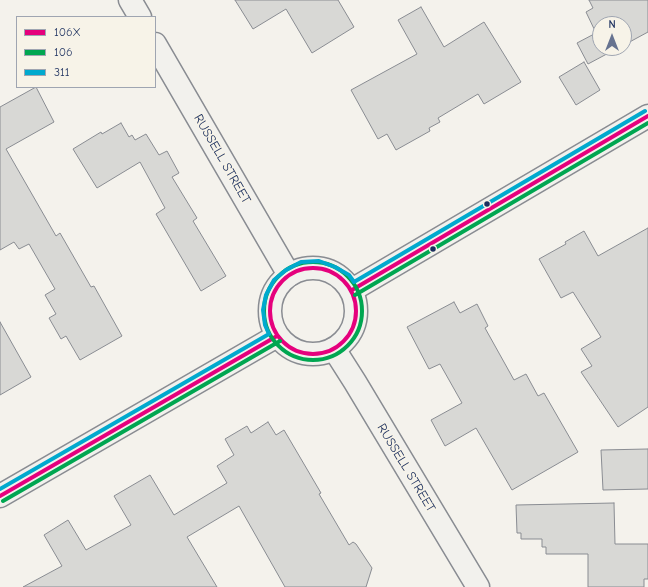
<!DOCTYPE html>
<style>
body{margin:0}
#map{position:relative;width:648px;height:587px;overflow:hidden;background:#f4f2ec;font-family:"Comic Neue",sans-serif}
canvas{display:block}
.legend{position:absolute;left:16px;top:16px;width:140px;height:72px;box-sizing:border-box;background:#f7f3e8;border:1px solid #9fa5b1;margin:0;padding:5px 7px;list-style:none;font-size:12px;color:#1b2f5e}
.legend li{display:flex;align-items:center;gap:8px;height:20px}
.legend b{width:20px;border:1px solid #9fa5b1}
.north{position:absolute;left:592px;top:16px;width:40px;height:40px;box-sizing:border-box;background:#f7f3e8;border:1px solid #9fa5b1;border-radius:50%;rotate:0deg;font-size:11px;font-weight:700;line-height:16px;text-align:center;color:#1b2f5e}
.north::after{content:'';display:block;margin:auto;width:14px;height:18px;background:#677390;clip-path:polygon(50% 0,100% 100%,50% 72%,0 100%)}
</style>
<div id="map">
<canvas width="648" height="587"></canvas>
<ul class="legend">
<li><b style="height:5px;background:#e5007d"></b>106X</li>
<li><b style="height:5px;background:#00a651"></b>106</li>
<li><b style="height:5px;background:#00a9ce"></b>311</li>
</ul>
<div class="north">N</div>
</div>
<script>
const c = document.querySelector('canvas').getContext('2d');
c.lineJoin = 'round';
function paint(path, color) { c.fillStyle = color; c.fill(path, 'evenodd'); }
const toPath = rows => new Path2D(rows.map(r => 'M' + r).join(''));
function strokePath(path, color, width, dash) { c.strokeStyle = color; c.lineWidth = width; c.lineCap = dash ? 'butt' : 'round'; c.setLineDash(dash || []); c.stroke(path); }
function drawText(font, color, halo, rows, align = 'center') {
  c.font = font + ' "Comic Neue",sans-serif'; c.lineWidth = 3; c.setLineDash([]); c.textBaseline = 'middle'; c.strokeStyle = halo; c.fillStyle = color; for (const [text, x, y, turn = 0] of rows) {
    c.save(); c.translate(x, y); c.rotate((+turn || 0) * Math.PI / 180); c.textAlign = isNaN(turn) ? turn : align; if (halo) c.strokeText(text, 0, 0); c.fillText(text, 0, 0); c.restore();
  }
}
const building = toPath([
 [235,0,338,0,354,27,312,53,286,9,253,29,235,0],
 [589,0,648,0,648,32,624,45,624,24,600,24,600,48,618,48,588,64,577,43,596,33,586,12,593,8,589,0],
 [421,7,444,47,484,22,521,82,484,104,478,94,438,118,440,122,429,128,430,131,396,150,387,134,378,139,351,90,417,54,398,20,421,7],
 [584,62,600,90,576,105,559,77,584,62],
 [36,87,54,122,6,149,56,236,60,233,91,287,94,286,122,336,80,360,66,336,61,339,49,318,56,314,45,295,55,289,29,244,19,249,14,242,0,250,0,107,36,87],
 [121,123,129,137,132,135,135,140,146,134,159,155,167,151,179,173,172,177,197,218,193,221,226,276,201,291,156,214,165,208,140,162,97,188,73,149,101,132,102,134,121,123],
 [648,228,648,407,618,427,581,372,592,366,581,349,601,337,573,292,561,298,539,259,566,244,565,242,584,231,598,256,648,228],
 [454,302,460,313,477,304,488,326,485,328,514,380,526,374,538,396,544,393,578,452,512,490,476,428,445,446,431,420,462,403,440,364,429,369,407,327,454,302],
 [0,322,31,377,0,395,0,322],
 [268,422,276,435,284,430,321,493,319,494,349,545,353,542,356,544,372,568,366,587,285,587,239,506,187,537,217,587,23,587,62,566,44,535,68,520,86,550,131,525,114,496,150,475,174,515,227,483,217,466,234,455,225,439,247,426,251,433,268,422],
 [648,449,648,489,603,490,601,450,648,449],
 [614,503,615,544,648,544,648,579,644,579,644,587,588,587,588,554,546,554,546,547,542,547,542,539,521,539,521,533,517,533,516,505,614,503]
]);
paint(building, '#d8d8d5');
strokePath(building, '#898c92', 1);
const minor = toPath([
 [130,0,140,17],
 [155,44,289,275],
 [334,349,355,382,478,587]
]);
const secondary = toPath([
 '270 311a43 43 0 1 1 86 0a43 43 0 1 1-86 0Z',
 [352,290,648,116],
 [0,496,277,336]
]);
strokePath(minor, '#898c92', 25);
strokePath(secondary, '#898c92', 25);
strokePath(minor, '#f2f1ed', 22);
strokePath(secondary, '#f2f1ed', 22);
strokePath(toPath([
 '270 311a43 43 0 1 1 86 0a43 43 0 1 1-86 0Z',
 [352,290,648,116],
 [0,496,277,336]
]), '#e5007d', 4);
strokePath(toPath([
 '264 311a49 49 0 1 1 98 0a49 49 0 1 1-98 0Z',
 [355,295,648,123],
 [3,501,280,341]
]), '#00a651', 4);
strokePath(toPath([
 [0,489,269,334,265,325,263,310,266,295,274,280,286,270,301,262,319,261,335,267,349,275,354,282,645,111]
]), '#00a9ce', 4);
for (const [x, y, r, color] of [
 [487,204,3.5,"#1b2f5e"],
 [433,249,3.5,"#1b2f5e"]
]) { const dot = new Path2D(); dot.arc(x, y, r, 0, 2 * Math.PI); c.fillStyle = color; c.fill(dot); strokePath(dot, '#f7f3e8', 1.5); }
drawText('13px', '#1b2f5e', '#f7f3e8', [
 ["RUSSELL STREET",222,159,60],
 ["RUSSELL STREET",406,468,59]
]);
</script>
